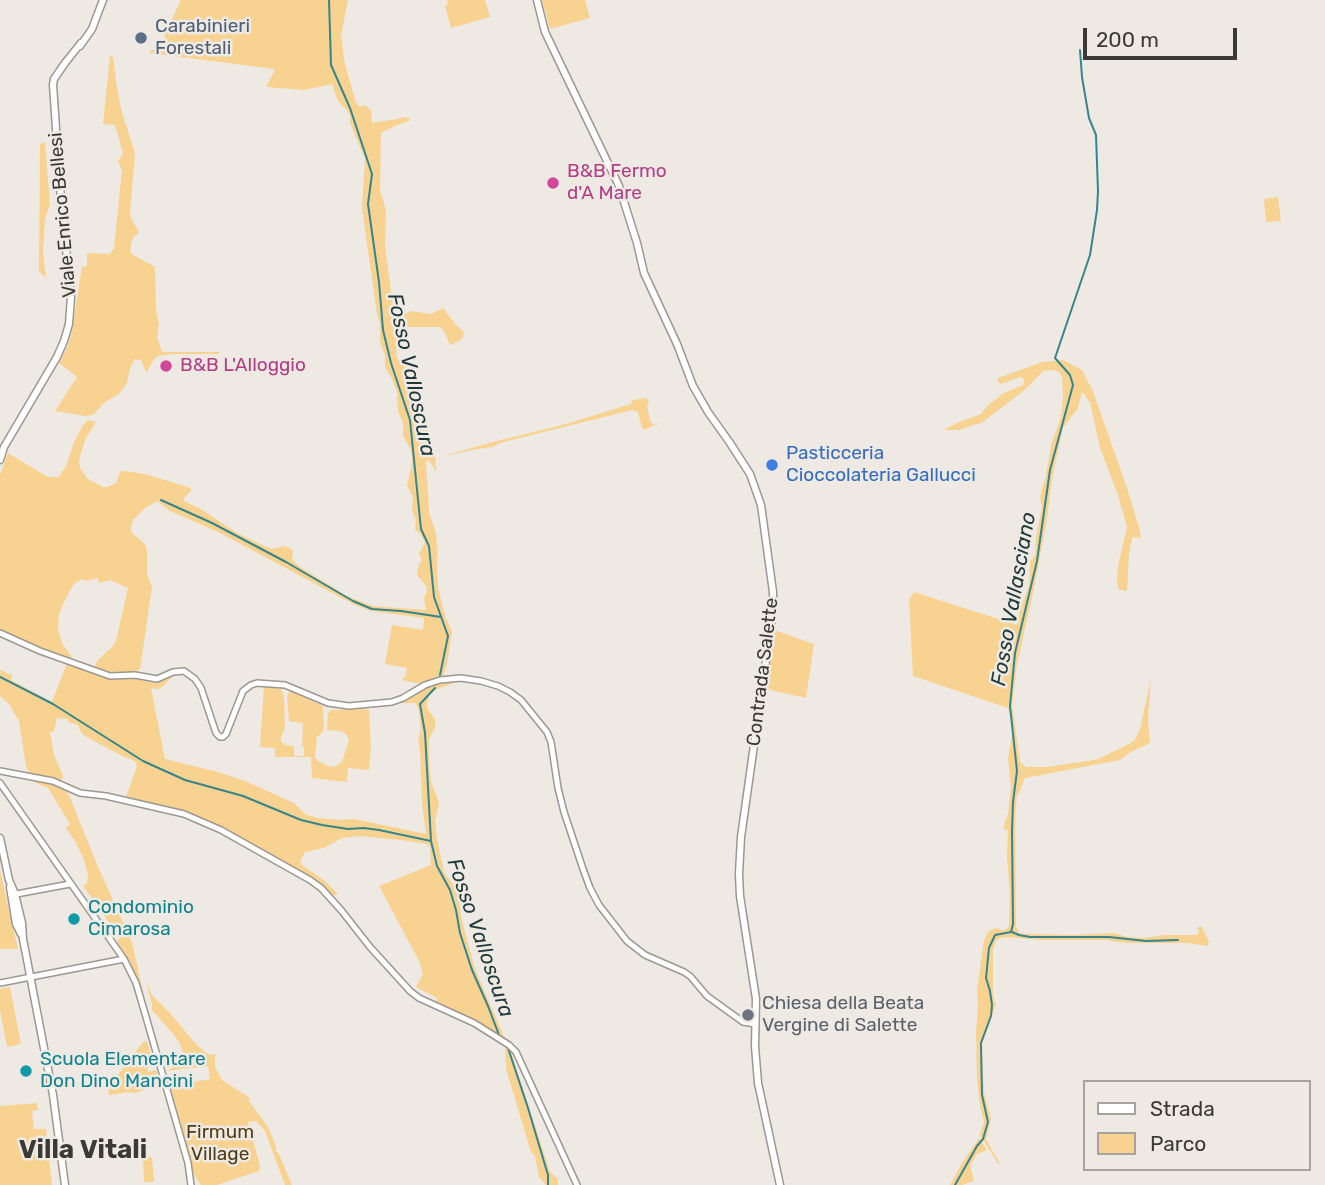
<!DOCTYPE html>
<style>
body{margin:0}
#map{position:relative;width:1325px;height:1185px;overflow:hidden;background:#eeeae3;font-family:Rubik,sans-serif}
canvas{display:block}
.legend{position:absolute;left:1083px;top:1080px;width:228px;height:91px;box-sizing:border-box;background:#eeeae3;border:2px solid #a6a39e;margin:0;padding:9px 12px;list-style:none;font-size:21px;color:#3b3936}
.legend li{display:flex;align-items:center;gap:14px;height:35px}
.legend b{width:35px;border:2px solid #a6a39e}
.scale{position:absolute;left:1083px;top:28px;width:154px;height:32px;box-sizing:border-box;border:4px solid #3b3936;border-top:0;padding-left:9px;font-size:21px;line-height:24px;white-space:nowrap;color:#3b3936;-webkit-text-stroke:5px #eeeae3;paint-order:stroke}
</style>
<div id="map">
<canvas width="1325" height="1185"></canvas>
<ul class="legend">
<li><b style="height:9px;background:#fff"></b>Strada</li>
<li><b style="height:19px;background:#f8d290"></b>Parco</li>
</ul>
<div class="scale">200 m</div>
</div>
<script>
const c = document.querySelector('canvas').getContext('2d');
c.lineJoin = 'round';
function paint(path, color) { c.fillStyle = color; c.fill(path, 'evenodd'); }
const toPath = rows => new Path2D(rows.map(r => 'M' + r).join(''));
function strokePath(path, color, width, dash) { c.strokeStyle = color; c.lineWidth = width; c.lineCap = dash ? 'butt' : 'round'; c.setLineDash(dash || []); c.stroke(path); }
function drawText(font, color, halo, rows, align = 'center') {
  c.font = font + ' Rubik,sans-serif'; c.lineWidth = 5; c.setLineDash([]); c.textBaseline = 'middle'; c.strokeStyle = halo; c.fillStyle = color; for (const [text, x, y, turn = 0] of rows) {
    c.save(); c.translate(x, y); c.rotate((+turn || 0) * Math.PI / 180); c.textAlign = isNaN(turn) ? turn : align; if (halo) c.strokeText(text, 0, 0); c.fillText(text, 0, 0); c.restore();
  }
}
paint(toPath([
 [181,0,348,0,341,36,345,64,356,103,360,107,365,105,371,110,372,123,397,119,403,117,410,118,409,121,397,125,381,133,380,190,386,210,385,245,394,315,396,318,411,311,431,314,443,308,456,325,464,332,463,337,459,341,450,345,444,331,440,327,405,327,399,330,397,335,396,344,397,358,409,371,417,409,431,440,431,450,436,459,435,463,437,472,428,460,426,461,429,512,436,534,438,555,437,558,438,587,445,616,452,631,447,664,443,676,432,678,421,684,402,680,406,675,407,668,385,664,392,625,423,630,424,618,371,611,353,604,218,532,170,511,157,501,144,509,134,519,131,526,131,532,145,544,147,551,147,574,152,587,140,669,127,675,116,676,94,670,97,661,112,647,116,641,128,588,110,580,100,583,97,578,86,581,82,579,74,584,65,600,59,614,58,630,63,645,72,657,71,659,40,649,5,634,0,630,0,475,8,453,48,477,59,477,66,466,75,440,83,425,88,420,96,422,85,440,79,461,80,468,88,479,103,487,107,487,116,483,120,472,124,471,145,474,191,488,191,491,184,498,184,501,201,509,237,533,262,545,272,549,283,546,288,547,293,551,292,560,300,567,347,596,373,606,426,610,424,598,427,590,426,586,417,575,419,564,422,561,419,553,425,543,420,533,415,530,416,520,412,511,413,497,407,486,412,464,412,456,410,448,403,436,403,422,398,412,397,392,392,379,385,367,385,356,380,342,380,324,377,314,362,208,365,159,350,123,350,116,347,110,338,101,332,84,304,90,266,87,274,72,274,69,150,53,150,51,164,46,166,22,170,23],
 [447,0,485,0,490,17,451,28,445,6,448,5],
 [542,0,585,0,590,18,550,29],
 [110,55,113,57,116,81,121,109,135,153,130,212,131,218,139,232,132,239,130,251,133,255,155,267,156,309,159,324,157,337,162,352,219,352,219,354,172,354,158,356,154,359,147,372,145,370,141,360,135,359,130,368,127,383,120,393,104,403,93,415,85,416,55,411,77,377,59,363,67,348,71,336,82,267,87,266,87,253,110,254,114,248,122,170,118,161,123,153,115,125,103,124],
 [45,142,50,204,45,219,43,253,46,278,39,271,40,144],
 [1278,197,1281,221,1266,222,1264,199],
 [1063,360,1082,370,1093,391,1127,488,1139,527,1141,538,1132,537,1129,556,1127,591,1120,590,1118,588,1117,579,1118,566,1127,527,1118,495,1100,448,1090,402,1082,392,1078,408,1063,428,1052,479,1047,519,1033,593,1017,664,1012,705,1020,762,1026,767,1046,767,1088,761,1098,759,1131,743,1135,740,1140,729,1151,679,1148,720,1150,743,1129,753,1120,760,1025,778,1017,797,1015,815,1016,926,1019,933,1028,934,1074,935,1114,933,1127,937,1143,938,1166,935,1197,935,1199,932,1197,928,1201,926,1209,941,1208,946,1187,943,1127,943,1106,940,1042,940,1007,937,1000,938,996,941,993,950,993,992,994,1000,996,1004,982,1043,982,1058,984,1092,991,1119,986,1139,1000,1164,999,1165,980,1135,984,1122,980,1106,977,1078,976,1034,978,1004,977,990,984,940,989,931,996,928,1001,930,1005,930,1009,927,1010,893,1007,857,1008,830,1003,829,1008,813,1011,788,1008,758,1012,735,1011,720,1008,708,913,676,909,599,914,592,1017,625,1020,610,1029,585,1030,561,1035,555,1036,537,1042,507,1040,499,1042,488,1045,480,1052,442,1061,417,1063,397,1062,377,1059,372,1054,370,1043,371,1027,388,983,422,959,430,943,430,957,423,981,414,988,405,1004,393,1023,385,1024,382,1024,379,1020,377,1001,384,998,382,998,378,1042,362],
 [647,398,649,401,647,407,651,422,654,425,663,422,644,430,642,428,638,412,632,410,500,443,492,447,472,450,440,457,493,442,566,424,631,404,633,400],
 [774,630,814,644,806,698,766,689],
 [67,663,113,680,131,678,154,683,164,680,176,673,160,689,151,688,165,759,218,772,245,781,294,803,305,814,317,818,339,820,354,819,426,834,422,804,420,751,418,739,421,729,418,707,415,703,399,703,426,687,434,684,451,683,452,684,439,688,433,692,429,696,427,703,427,708,435,719,435,728,429,739,429,759,431,781,439,803,435,821,437,839,444,872,455,887,458,897,462,921,475,969,505,1039,466,1016,435,1003,437,998,416,987,423,974,419,961,379,886,431,865,430,847,427,844,401,840,359,836,342,838,324,848,305,852,300,861,302,865,325,881,338,894,332,896,314,880,304,873,258,848,185,813,126,797,137,766,135,761,122,756,85,736,80,731,78,725,68,722,68,719,57,718,54,731,50,732,54,755,63,776,61,781,30,775,26,766,19,721,9,704,0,696,0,670,12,675,11,680,52,702],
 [264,686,281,689,284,696,285,728,281,737,281,741,285,745,294,746,294,756,304,756,304,747,302,746,303,723,289,721,287,696,290,691,323,706,324,730,320,735,317,736,315,757,318,761,328,766,334,767,342,762,349,740,346,734,340,731,327,730,328,714,331,710,369,709,371,749,369,770,348,768,347,782,312,778,311,757,275,757,275,748,260,747],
 [24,778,55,784,65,790,69,795,99,869,132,942,146,1006,136,978,117,941,120,938,83,886,87,883,88,875,84,860,76,843,66,828,70,824,48,788],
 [0,869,3,884,18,949,0,949],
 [146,982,152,995,170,1013,194,1042,206,1053,211,1055,215,1054,215,1067,222,1080,250,1098,249,1101,268,1127,276,1146,276,1151,279,1154,292,1185,285,1185,265,1131,256,1121,248,1122,260,1166,259,1171,217,1185,201,1185,193,1173,170,1086,210,1079,208,1066,166,1071,183,1062,185,1058,179,1042,174,1035,152,1010,152,1004],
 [10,987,21,1044,7,1047,0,1010,0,989],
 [147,1041,151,1057,147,1059,148,1072,156,1070,160,1084,135,1093,128,1092,109,1095,108,1088,143,1042],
 [505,1047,510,1049,550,1172,558,1179,558,1185,546,1185,539,1177,535,1156,531,1152,506,1069],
 [37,1103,38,1110,32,1111,34,1129,46,1129,52,1185,0,1185,0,1106],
 [979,1138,987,1150,977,1154,970,1166,974,1181,962,1185,950,1185,962,1163],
 [152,1157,154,1182,144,1182,143,1158]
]), '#f8d290');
strokePath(toPath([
 [329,0,331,65,350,108,372,174,368,204,379,282,383,330,391,363,410,420,421,529,429,546,434,597,448,636,440,675],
 [161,500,212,523,286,562,353,601,372,609,401,611,441,617],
 [0,677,53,704,143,761,185,780,243,796,301,820,322,825,348,829,364,828,379,830,431,841],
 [435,688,420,704,425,733,431,841,437,866,450,890,456,910,460,933,472,970,488,1006,499,1035],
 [1012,932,1019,935,1030,937,1109,937,1146,941,1178,940],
 [508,1048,528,1108,548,1175,548,1185],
 [955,1185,977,1146,983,1139,988,1122,982,1095,981,1043,991,1016,992,1005,990,991,986,978,989,948,995,935,1011,932,1013,924,1012,831,1013,802,1017,771,1010,706,1015,653,1037,561,1050,470,1073,385,1070,375,1055,358,1090,255,1097,210,1098,191,1096,135,1089,118,1082,77,1080,50]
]), '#35858b', 2);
const tertiary = toPath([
 [0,633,40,651,110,676,135,675,157,679,173,672,184,671,195,679,201,688,216,733,220,737,223,737,226,734,243,691,251,685,257,683,285,685,328,703,349,706,392,702,403,698,425,685,440,680,461,678,481,681,498,686,510,692,521,700,547,732,551,742,558,788,564,812,583,869,590,888,599,905,627,941,645,955,684,972,690,976,707,996,743,1022,756,1024],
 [0,771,53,781,80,793,106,796,184,814,221,830,310,880,321,888,341,910,370,947,410,991,419,998,474,1023,509,1045,516,1052,577,1185],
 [0,783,124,959,136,983,146,1017,188,1163,191,1185],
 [11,895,70,884],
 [0,983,124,959]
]);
const secondary = toPath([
 [537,0,545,32,619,186,637,243,644,273,677,344,693,386,708,412,730,443,750,474,761,505,773,592,773,611,741,837,739,874,740,896,756,999,755,1046,758,1083,780,1185]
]);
const primary = toPath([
 [80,46,92,29,103,0],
 [0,460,4,447,57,357,64,341,69,324,71,297,61,200,53,85,54,79,65,63,81,43],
 [0,838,9,880,15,894,22,923,23,939,53,1095,65,1185],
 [10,887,16,924,21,934]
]);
strokePath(tertiary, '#9b9791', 8);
strokePath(secondary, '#9b9791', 9);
strokePath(primary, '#9b9791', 9);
strokePath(tertiary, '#fff', 5);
strokePath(secondary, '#fff', 6);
strokePath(primary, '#fff', 6);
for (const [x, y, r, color] of [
 [141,38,7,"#5c6f8a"],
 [553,183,7,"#d1479c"],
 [166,366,7,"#d1479c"],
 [772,465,7,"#3f7fe0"],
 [74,919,7,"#0f9aa8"],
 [748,1015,7,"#6b7280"],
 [26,1071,7,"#0f9aa8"]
]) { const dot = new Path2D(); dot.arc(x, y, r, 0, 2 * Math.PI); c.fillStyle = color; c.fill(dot); strokePath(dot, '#eeeae3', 2.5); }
drawText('19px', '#4e5e75', '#eeeae3', [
 ["Carabinieri",155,27],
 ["Forestali",155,49]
], 'left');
drawText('19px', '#b23c85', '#eeeae3', [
 ["B&B Fermo",567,172],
 ["d'A Mare",567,194],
 ["B&B L'Alloggio",180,366]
], 'left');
drawText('19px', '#3b3936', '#eeeae3', [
 ["Viale Enrico Bellesi",63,215,-95],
 ["Contrada Salette",763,672,-83]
]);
drawText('19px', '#366cbe', '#eeeae3', [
 ["Pasticceria",786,454],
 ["Cioccolateria Gallucci",786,476]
], 'left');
drawText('19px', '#0d838f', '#eeeae3', [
 ["Condominio",88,908],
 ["Cimarosa",88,930],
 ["Scuola Elementare",40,1060],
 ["Don Dino Mancini",40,1082]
], 'left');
drawText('19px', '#5b616d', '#eeeae3', [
 ["Chiesa della Beata",762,1004],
 ["Vergine di Salette",762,1026]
], 'left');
drawText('19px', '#503c14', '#eeeae3', [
 ["Firmum",220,1133],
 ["Village",220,1155]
]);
drawText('italic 21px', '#1f383a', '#eeeae3', [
 ["Fosso Valloscura",411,375,78],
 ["Fosso Vallasciano",1014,599,-80],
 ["Fosso Valloscura",480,938,71]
]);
drawText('bold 26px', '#3b3936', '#eeeae3', [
 ["Villa Vitali",83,1150]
]);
</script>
